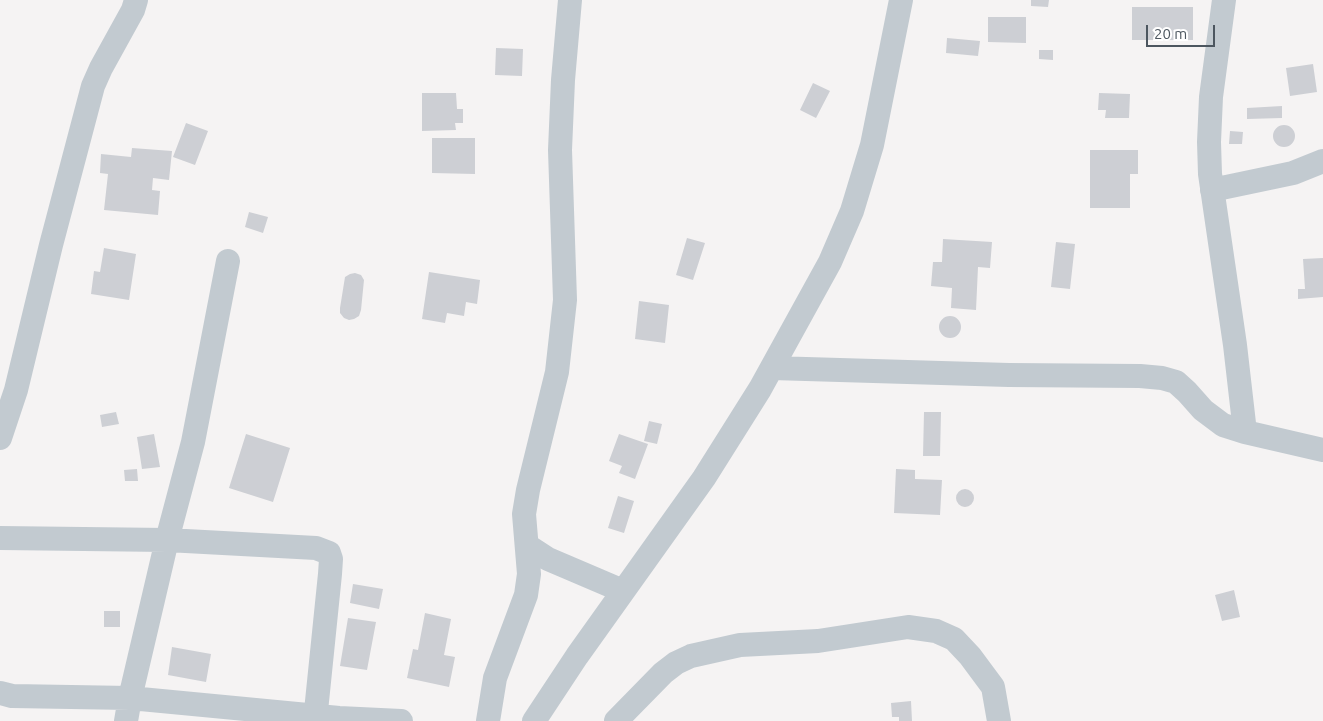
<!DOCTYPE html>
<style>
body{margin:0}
#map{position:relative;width:1323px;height:721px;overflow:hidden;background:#f5f3f3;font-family:Ubuntu,sans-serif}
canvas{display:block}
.scale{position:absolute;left:1146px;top:25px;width:69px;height:22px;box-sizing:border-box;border:2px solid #4c565f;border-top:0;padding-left:6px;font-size:15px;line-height:18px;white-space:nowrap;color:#4c565f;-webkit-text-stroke:4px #fff;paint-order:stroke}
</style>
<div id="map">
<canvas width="1323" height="721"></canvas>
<div class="scale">20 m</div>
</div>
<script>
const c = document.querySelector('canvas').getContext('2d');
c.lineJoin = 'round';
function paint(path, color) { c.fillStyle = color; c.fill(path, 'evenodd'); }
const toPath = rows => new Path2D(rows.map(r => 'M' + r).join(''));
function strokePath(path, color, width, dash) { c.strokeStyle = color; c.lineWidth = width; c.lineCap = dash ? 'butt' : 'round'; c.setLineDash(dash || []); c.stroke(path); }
paint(toPath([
 [1031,0,1049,0,1048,7,1031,6],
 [1132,7,1193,7,1193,40,1132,40],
 [988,17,1026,17,1026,43,988,42],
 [947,38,980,41,978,56,946,53],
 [496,48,523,49,522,76,495,75],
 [1039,50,1053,50,1053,60,1039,59],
 [1313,64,1317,92,1290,96,1286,68],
 [813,83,830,91,816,118,800,110],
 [422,93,456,93,457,109,463,109,463,123,455,123,456,130,422,131],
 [1099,93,1130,94,1129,118,1105,118,1106,110,1098,110],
 [1282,106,1282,118,1247,119,1247,108],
 [186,123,208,131,195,165,173,157],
 '1273 136a11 11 0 1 1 22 0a11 11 0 1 1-22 0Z',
 [1230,131,1243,132,1242,144,1229,144],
 [432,138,475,138,475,174,432,173],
 [132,148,172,151,169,180,153,178,152,190,160,191,158,215,104,210,108,174,100,173,101,154,131,157],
 [1090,150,1138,150,1138,174,1130,174,1130,208,1090,208],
 [249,212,268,217,263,233,245,227],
 [687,238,705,243,693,280,676,275],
 [943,239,992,242,990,268,978,267,976,310,951,308,952,288,931,286,933,262,942,262],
 [1056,242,1075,244,1070,289,1051,287],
 [104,248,136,254,129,300,91,294,94,271,100,272],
 [1323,258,1323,297,1298,299,1298,289,1305,289,1303,259],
 [429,272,480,280,477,304,466,302,464,316,447,313,445,323,422,319],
 [355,273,361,275,364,280,361,310,359,316,354,319,349,320,344,318,340,313,340,308,345,277,350,274],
 [639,301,669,305,665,343,635,339],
 '939 327a11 11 0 1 1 22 0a11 11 0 1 1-22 0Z',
 [116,412,119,424,102,427,100,415],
 [924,412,941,412,940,456,923,456],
 [649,421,662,424,657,444,644,441],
 [154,434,160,467,142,469,137,437],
 [246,434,290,448,273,502,229,488],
 [619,434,648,444,635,479,619,473,622,466,609,461],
 [137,469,138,481,125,481,124,470],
 [896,469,915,470,915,479,942,480,940,515,894,513],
 '956 498a9 9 0 1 1 18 0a9 9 0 1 1-18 0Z',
 [618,496,634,501,624,533,608,528],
 [353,584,383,589,379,609,350,603],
 [1234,590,1240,617,1222,621,1215,595],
 [104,611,120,611,120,627,104,627],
 [425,613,451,619,444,655,455,657,449,687,407,678,413,649,418,650],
 [348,618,376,622,367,670,340,666],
 [172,647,211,654,206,682,168,675],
 [911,701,912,721,899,721,899,717,892,717,891,703]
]), '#cdcfd4');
strokePath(toPath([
 [1224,0,1211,97,1209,142,1210,174,1235,345,1245,432,1323,450],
 [1212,190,1293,173,1323,161],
 [772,368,1009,375,1140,376,1162,378,1176,382,1187,392,1203,410,1223,425,1245,432],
 [0,438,16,390,51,245,93,86,101,68,133,10,136,0],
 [0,538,167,540,316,548,329,553,331,559,330,574,315,721],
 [528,546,548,559,623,591],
 [0,693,12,696,130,698,339,718,401,721],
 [126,721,130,698,167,540,193,442,228,261],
 [488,721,495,678,526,595,529,574,524,514,528,490,557,372,565,300,560,150,563,80,570,0],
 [534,721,577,656,704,478,760,389,830,262,852,211,872,145,901,0],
 [616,721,663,673,676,663,691,656,740,645,818,641,908,627,936,631,954,639,970,656,993,687,999,721]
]), '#c2cad0', 24);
</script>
